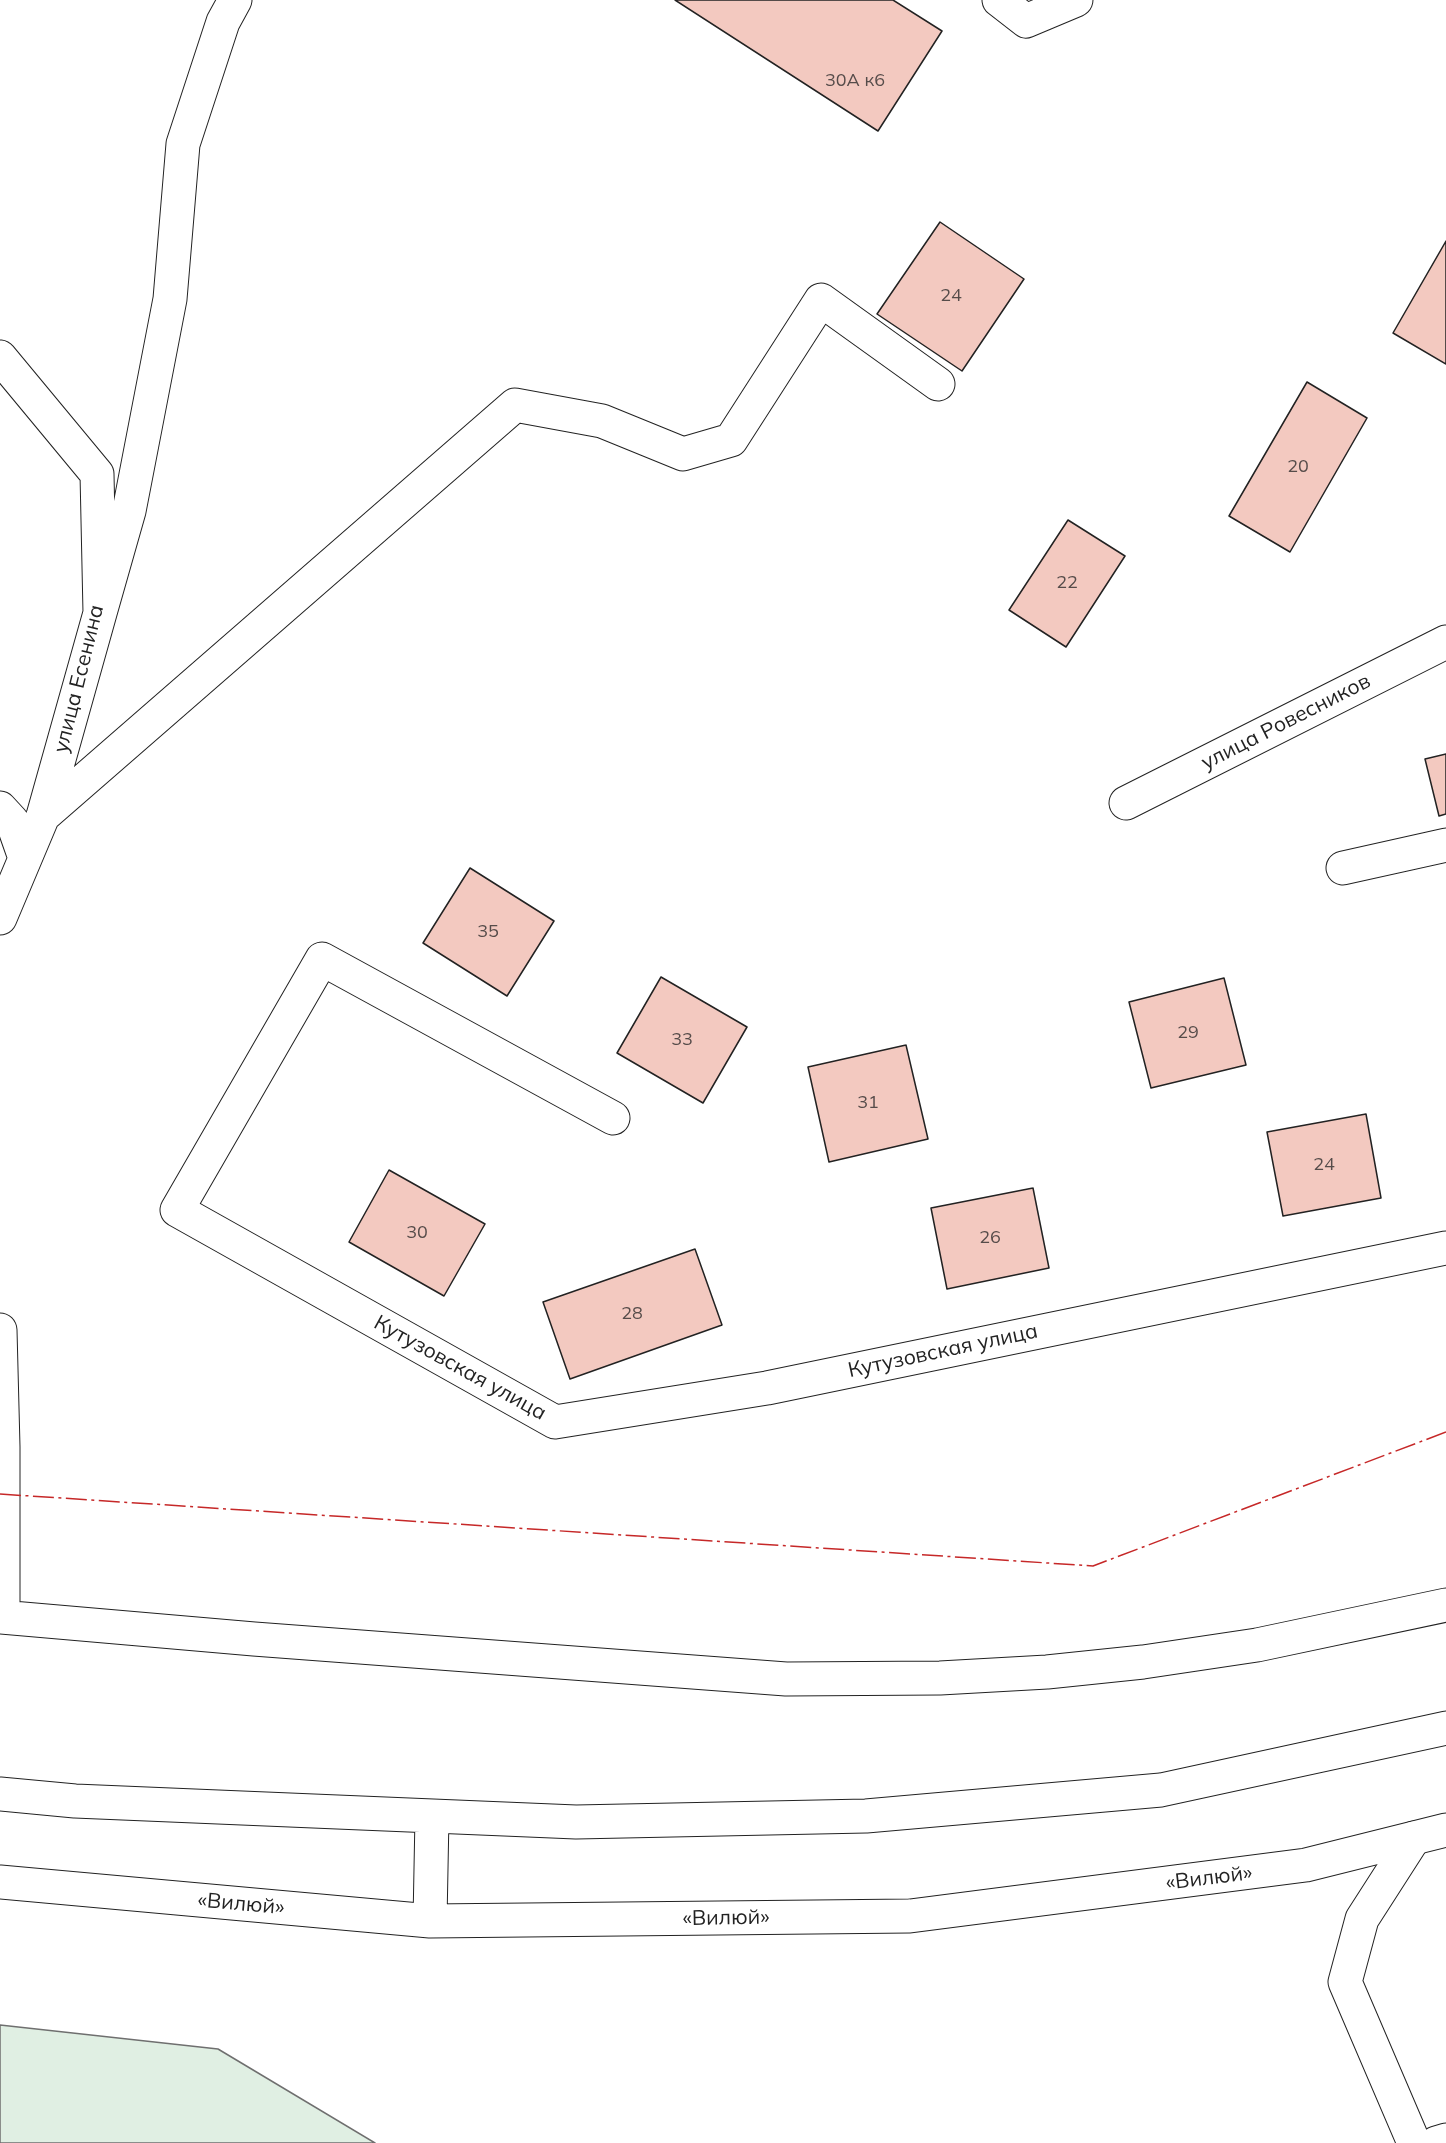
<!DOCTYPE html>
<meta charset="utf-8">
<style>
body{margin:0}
canvas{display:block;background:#fff}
</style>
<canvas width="1446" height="2143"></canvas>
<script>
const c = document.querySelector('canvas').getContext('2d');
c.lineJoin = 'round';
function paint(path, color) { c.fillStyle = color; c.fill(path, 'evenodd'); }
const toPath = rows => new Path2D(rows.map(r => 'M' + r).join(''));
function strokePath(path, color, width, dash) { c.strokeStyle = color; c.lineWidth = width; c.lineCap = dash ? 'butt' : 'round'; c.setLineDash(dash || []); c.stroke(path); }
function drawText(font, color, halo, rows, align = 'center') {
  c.font = font + ' Mulish,sans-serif'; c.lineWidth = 4.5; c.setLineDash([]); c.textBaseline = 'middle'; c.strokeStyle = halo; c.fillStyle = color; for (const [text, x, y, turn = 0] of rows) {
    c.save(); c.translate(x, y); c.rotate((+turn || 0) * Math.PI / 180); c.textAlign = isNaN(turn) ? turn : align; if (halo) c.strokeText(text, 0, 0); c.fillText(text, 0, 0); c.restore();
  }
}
const green = toPath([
 [0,2025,218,2049,375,2143,0,2143,0,2025]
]);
paint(green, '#e0efe3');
strokePath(green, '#6f6f6f', 1.5);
const building = toPath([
 [675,0,893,0,942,31,878,131,675,0],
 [940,222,1024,279,962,371,877,314,940,222],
 [1446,241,1446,364,1393,333,1446,241],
 [1307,382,1367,418,1290,552,1229,516,1307,382],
 [1068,520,1125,556,1066,647,1009,610,1068,520],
 [1446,754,1446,814,1439,816,1425,759,1446,754],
 [470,868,554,921,507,996,423,943,470,868],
 [661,977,747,1027,703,1103,617,1053,661,977],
 [1224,978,1246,1065,1151,1088,1129,1002,1224,978],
 [906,1045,928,1139,829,1162,808,1067,906,1045],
 [1366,1114,1381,1198,1283,1216,1267,1132,1366,1114],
 [389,1170,485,1224,444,1296,349,1242,389,1170],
 [1033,1188,1049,1268,947,1289,931,1208,1033,1188],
 [695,1249,722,1325,570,1379,543,1302,695,1249]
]);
paint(building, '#f3c9c0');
strokePath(building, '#222', 1.5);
const minor = toPath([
 [999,0,1026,21,1076,0],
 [0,357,97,474,100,613,43,816,0,918],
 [100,613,129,511,170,299,183,144,223,22,235,0],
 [1126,803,1446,642],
 [0,808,12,821,25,858],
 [43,816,515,405,602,421,683,454,731,440,821,300,938,384],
 [1343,868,1446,845],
 [613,1118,322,959,177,1210,555,1422,767,1388,1446,1248],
 [0,1330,3,1447,3,1617],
 [0,1617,254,1639,786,1679,940,1678,1047,1672,1143,1662,1257,1645,1446,1605],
 [1414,2143,1345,1982,1362,1919,1414,1838],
 [1436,2143,1446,2140]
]);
const highway = toPath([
 [0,1794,75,1801,576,1822,866,1816,1161,1790,1446,1728],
 [0,1882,430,1921,910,1916,1306,1865,1446,1830],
 [430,1921,432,1816]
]);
strokePath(minor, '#222', 35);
strokePath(highway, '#222', 35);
strokePath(minor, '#fff', 33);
strokePath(highway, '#fff', 33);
strokePath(toPath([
 [0,1494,1093,1566,1446,1432]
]), '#c62828', 1.5, [21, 4.5, 3, 4.5]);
drawText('18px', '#564c4a', null, [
 ["30А к6",855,81],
 ["24",951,296],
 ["20",1298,467],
 ["22",1067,583],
 ["35",488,932],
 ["29",1188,1033],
 ["33",682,1040],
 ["31",868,1103],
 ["24",1324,1165],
 ["30",417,1233],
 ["26",990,1238],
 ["28",632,1314]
]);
drawText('21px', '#222', '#fff', [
 ["улица Есенина",79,679,-76],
 ["улица Ровесников",1286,722,-27],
 ["Кутузовская улица",943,1351,-12],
 ["Кутузовская улица",460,1368,29],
 ["«Вилюй»",1209,1878,-7],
 ["«Вилюй»",241,1904,5],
 ["«Вилюй»",726,1918,-1]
]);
</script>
